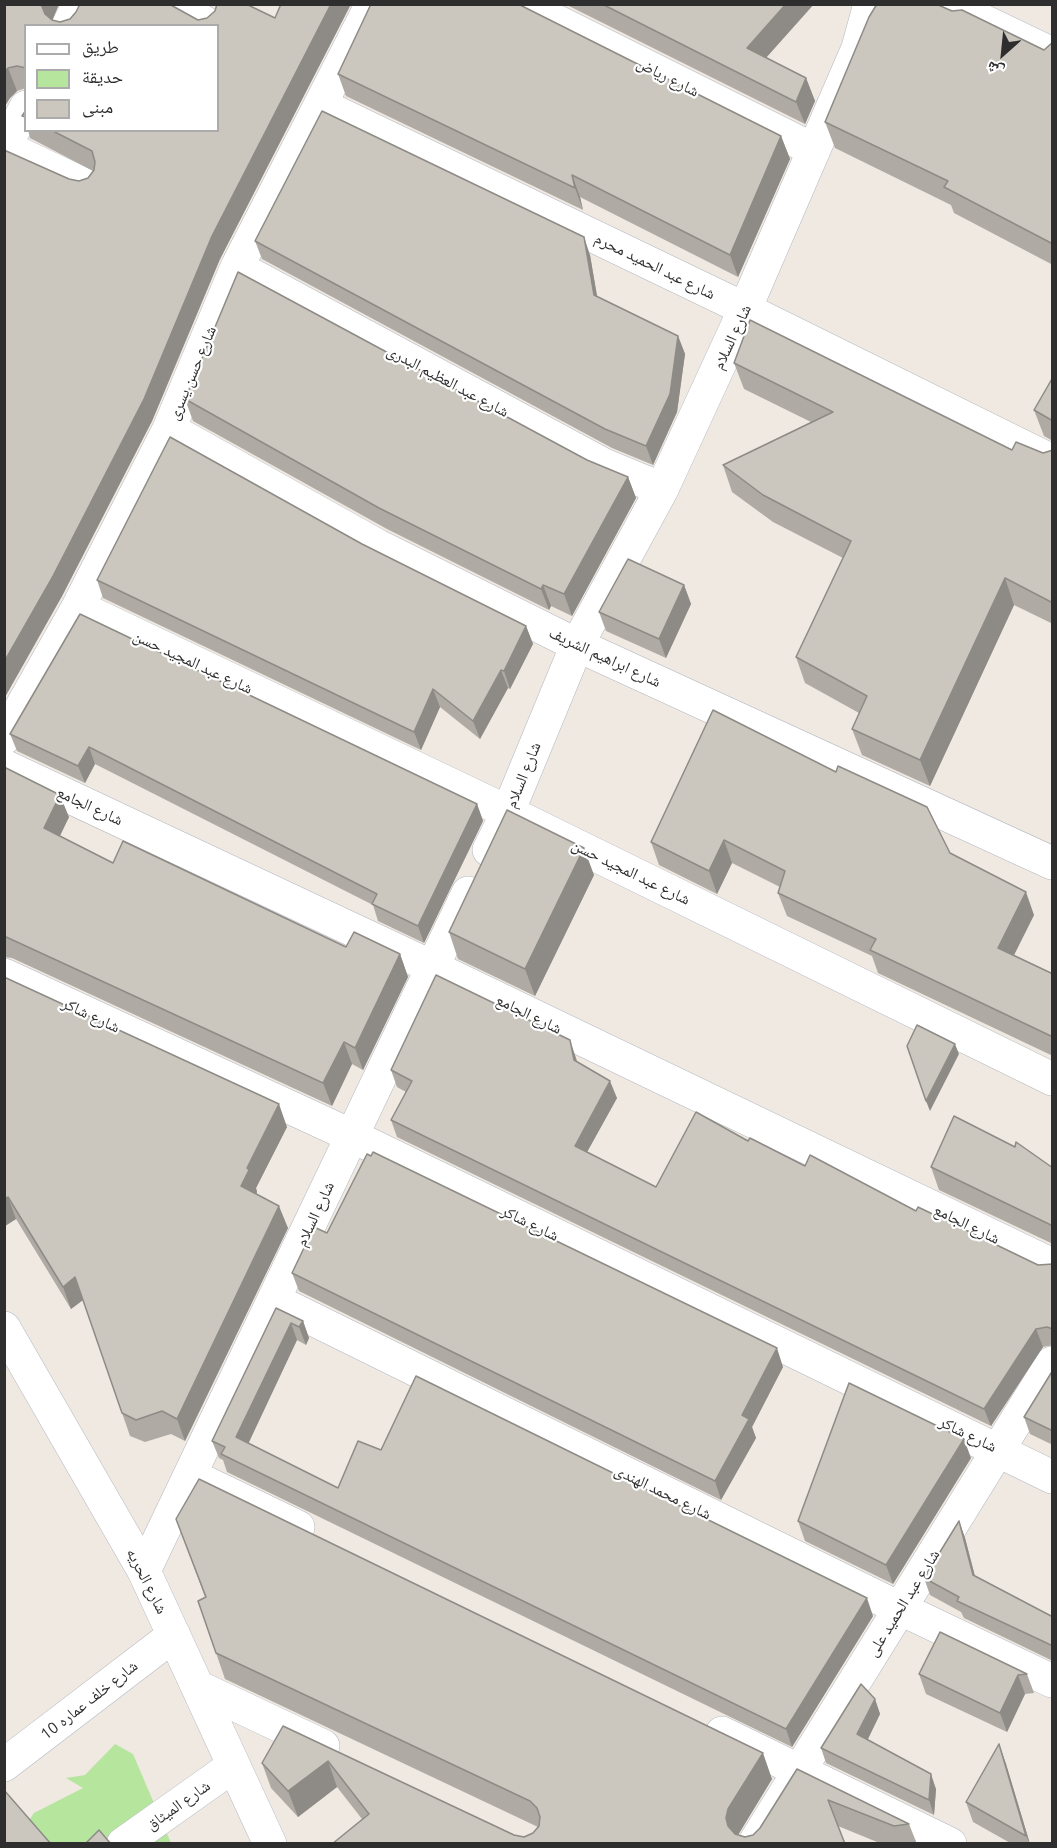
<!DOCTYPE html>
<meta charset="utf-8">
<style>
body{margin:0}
#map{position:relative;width:1057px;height:1848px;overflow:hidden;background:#efe9e1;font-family:Ubuntu,"Noto Naskh Arabic",sans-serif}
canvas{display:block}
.frame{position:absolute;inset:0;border:6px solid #2e2e2e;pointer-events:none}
.legend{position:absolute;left:24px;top:24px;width:195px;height:108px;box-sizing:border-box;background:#fff;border:2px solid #ababab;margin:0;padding:8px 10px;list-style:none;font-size:18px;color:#2e2e2e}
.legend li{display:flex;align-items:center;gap:12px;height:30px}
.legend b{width:30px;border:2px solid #ababab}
.north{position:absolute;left:973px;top:24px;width:60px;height:60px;-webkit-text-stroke:4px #fff;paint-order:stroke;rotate:207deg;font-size:16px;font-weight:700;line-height:24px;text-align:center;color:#2e2e2e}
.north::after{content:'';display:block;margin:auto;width:21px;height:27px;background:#2e2e2e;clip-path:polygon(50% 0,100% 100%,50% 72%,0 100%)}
</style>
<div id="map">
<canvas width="1057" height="1848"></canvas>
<div class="frame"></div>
<ul class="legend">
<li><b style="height:8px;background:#fff"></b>طريق</li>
<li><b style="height:16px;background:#b6e59e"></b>حديقة</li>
<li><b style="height:16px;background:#cbc7bf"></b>مبنى</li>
</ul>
<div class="north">ش</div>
</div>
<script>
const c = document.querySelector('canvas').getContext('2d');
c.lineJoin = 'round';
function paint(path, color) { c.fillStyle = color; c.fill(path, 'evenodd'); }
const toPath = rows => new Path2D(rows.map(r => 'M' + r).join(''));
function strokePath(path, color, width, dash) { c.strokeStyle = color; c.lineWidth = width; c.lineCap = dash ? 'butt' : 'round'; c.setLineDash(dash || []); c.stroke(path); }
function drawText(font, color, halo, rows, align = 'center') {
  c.font = font + ' Ubuntu,"Noto Naskh Arabic",sans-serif'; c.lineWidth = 4.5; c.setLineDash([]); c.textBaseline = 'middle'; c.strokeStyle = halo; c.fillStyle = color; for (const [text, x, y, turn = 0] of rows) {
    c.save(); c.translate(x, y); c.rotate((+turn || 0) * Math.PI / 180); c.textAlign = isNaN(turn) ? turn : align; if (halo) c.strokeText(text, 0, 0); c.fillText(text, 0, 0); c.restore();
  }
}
paint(toPath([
 [115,1744,133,1754,171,1843,13,1844,34,1813,83,1788,66,1778,85,1775]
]), '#b6e59e');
const minor = toPath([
 [174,4,207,24],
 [522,4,814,150],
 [948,4,1052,54],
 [68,26,79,4],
 [321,105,745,309,1052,461],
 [5,147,85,185],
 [4,148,26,107],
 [237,267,604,465,662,489],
 [169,429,378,546,577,645,1052,863],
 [78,607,508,812,1052,1079],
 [4,738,78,607,169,429,237,267,372,4],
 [4,766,432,967,1052,1265],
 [489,850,508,812,577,645,662,489,745,309,858,48,870,4],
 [4,975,352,1136,1052,1477],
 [274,1300,899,1608,1052,1681],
 [4,1328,144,1571,270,1844],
 [190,1475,298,1527],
 [144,1571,468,893],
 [198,1687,323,1746],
 [722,1733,950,1844],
 [4,1765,174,1635],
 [123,1844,233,1766],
 [754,1844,1052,1363]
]);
strokePath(minor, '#b4b7c1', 34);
strokePath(minor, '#fff', 33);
paint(toPath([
 [4,4,59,4,52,20,60,22,275,18,281,4,351,4,220,259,152,421,61,598,69,179,79,181,88,178,93,171,30,138,28,130,218,130,26,26,26,88,17,91,10,98],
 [565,4,814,4,766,58,806,78,815,101,805,124],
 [1053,42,1053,265,954,213,951,205,835,148,825,122,1044,50],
 [338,74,781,136,790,159,738,277,580,197,583,210,346,96],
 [255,241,590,255,597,297,678,336,685,354,677,412,653,465,612,448,262,259],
 [734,363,1012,450,1043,453,1053,450,1053,624,1014,605,930,786,862,755,852,729,859,713,805,683,796,657,843,558,773,522,732,492,723,465,811,422,744,389],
 [1053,377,1053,441,1044,436,1034,410],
 [185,399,587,460,628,477,636,498,572,616,551,606,549,610,387,529,193,421],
 [362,544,526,626,533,644,510,689,508,688,480,739,440,707,421,750,103,598,97,580],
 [684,585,691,604,666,658,606,631,599,612],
 [713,710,950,853,1034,915,1014,955,1053,974,1053,1056,878,973,872,956,787,916,778,893,780,887,732,863,717,894,659,865,651,842],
 [10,734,477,804,483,821,424,943,378,921,373,905,95,764,85,783,17,751],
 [4,767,69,817,60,836,113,863,346,947,400,954,408,977,363,1070,352,1064,332,1106,12,958,4,957],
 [594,875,535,996,458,959,449,932],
 [4,977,287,1127,256,1188,257,1192,256,1194,288,1228,185,1441,171,1434,145,1442,130,1436,83,1300,71,1309,16,1219,5,1226,4,1225],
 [576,1058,577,1062,617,1098,587,1152,656,1187,748,1141,805,1166,916,1211,1038,1265,1053,1264,1053,1345,1043,1347,991,1426,397,1137,391,1120,406,1092,397,1087,391,1070],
 [931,1167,1053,1168,1053,1244,939,1190],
 [327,1233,783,1367,752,1427,756,1438,721,1500,299,1291,292,1273],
 [276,1308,303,1321,309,1338,306,1345,297,1340,248,1443,338,1488,381,1450,873,1616,792,1747,227,1472,223,1460,219,1458,212,1441],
 [1053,1370,1053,1445,1030,1434,1024,1417],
 [971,1458,893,1584,805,1541,798,1521],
 [176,1519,772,1779,738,1835,745,1837,753,1835,760,1828,797,1769,909,1824,917,1844,882,1844,838,1826,845,1844,332,1844,362,1819,337,1787,298,1817,271,1788,262,1763,283,1726,514,1835,524,1837,533,1833,538,1827,225,1679,198,1601,205,1597],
 [959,1521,965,1538,975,1576,1053,1617,1053,1661,964,1618,961,1612,930,1595,924,1578],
 [919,1674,1027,1674,1034,1693,1025,1694,1007,1732,926,1694],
 [875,1699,880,1714,868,1739,936,1789,934,1815,826,1763,821,1748],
 [999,1744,1006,1764,1030,1844,1012,1844,973,1822,966,1802]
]), '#afaba4');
paint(toPath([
 [41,4,59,4,50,26,49,26],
 [331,4,351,4,220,259,152,421,61,598,4,699,4,662,212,236],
 [786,4,814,4,755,70,747,48],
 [8,68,17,91,10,98,4,108,4,72],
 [806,78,815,101,805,124,796,102],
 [781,136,790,159,738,277,730,255],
 [572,175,580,197,583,210,575,188],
 [584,237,590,255,600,313,594,295],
 [678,336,685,354,677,412,653,465,646,446],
 [628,477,636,498,572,616,564,594],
 [1005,578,1014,605,930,786,920,760],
 [543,585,551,606,549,610,541,589],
 [684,585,691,604,666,658,659,639],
 [526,626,533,644,510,689,504,671],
 [501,670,508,688,480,739,473,721],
 [433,689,440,707,421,750,414,732],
 [89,747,95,764,85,783,78,766],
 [60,795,69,817,53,850,44,828],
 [477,804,483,821,424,943,418,926],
 [724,840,732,863,717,894,709,871],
 [584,848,594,875,535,996,525,969],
 [1026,892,1034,915,1006,971,998,948],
 [400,954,408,977,363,1070,355,1048],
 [570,1040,576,1058,580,1078,574,1060],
 [344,1042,352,1064,332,1106,323,1083],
 [955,1044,959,1054,930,1111,926,1101],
 [610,1081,617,1098,581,1163,575,1146],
 [279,1104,287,1127,256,1188,257,1192,249,1208,241,1186,247,1168],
 [8,1197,16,1219,5,1226,4,1199],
 [279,1206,288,1228,185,1441,177,1419],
 [75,1277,83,1300,71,1309,63,1287],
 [303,1321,309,1338,306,1345,299,1327],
 [291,1323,297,1340,243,1455,236,1437],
 [1036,1329,1043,1347,991,1426,984,1409],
 [777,1348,783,1367,752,1427,756,1438,721,1500,715,1481,742,1415],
 [964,1439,971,1458,893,1584,886,1565],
 [959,1521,965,1538,979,1592,973,1575],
 [867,1598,873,1616,792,1747,786,1729],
 [1018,1675,1025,1694,1007,1732,1000,1713],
 [875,1699,880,1714,863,1749,857,1734],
 [999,1744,1006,1764,1030,1844,1026,1836],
 [763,1753,772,1779,738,1835,735,1844,728,1826,726,1818,728,1809],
 [328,1761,337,1787,298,1817,288,1791],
 [931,1774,936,1789,934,1815,929,1800]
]), '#8e8b86');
const building = toPath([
 [4,4,41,4,45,14,52,20,60,22,70,19,76,12,80,4,169,4,198,20,207,18,215,11,217,4,246,4,275,18,281,4,331,4,212,236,144,399,53,576,4,662,4,150,69,179,79,181,88,178,94,170,95,162,92,151,51,130,218,130,218,26,26,26,26,68,17,66,8,68,4,72,4,4],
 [371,4,518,4,781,136,730,255,572,175,575,188,338,74,371,4],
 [602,4,786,4,747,48,806,78,796,102,602,4],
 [877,4,936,4,952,11,962,10,1044,50,1053,42,1053,244,944,187,948,181,825,122,869,17,877,4],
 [26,110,26,117,22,116,26,110],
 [322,111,584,237,594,295,678,336,670,394,646,446,605,429,255,241,322,111],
 [238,272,587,460,628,477,564,594,543,585,541,589,379,508,185,399,238,272],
 [750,320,1012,450,1016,442,1043,453,1053,450,1053,603,1005,578,920,760,852,729,867,696,796,657,851,541,763,495,723,465,833,412,734,363,750,320],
 [1053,377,1053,421,1034,410,1053,377],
 [170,437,362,544,526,626,504,671,501,670,473,721,433,689,414,732,97,580,170,437],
 [628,559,684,585,659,639,599,612,628,559],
 [80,614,477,804,418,926,372,904,377,894,89,747,78,766,10,734,80,614],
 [713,710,836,772,838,766,927,807,950,853,1026,892,998,948,1053,974,1053,1037,870,950,876,939,778,893,785,871,724,840,709,871,651,842,713,710],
 [4,767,60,795,44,828,113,863,123,841,346,947,354,932,400,954,355,1048,344,1042,323,1083,4,936,4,767],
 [507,810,584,848,525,969,449,932,507,810],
 [436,975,570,1040,574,1060,610,1081,575,1146,656,1187,696,1112,748,1141,750,1138,805,1166,810,1155,916,1211,918,1207,1038,1265,1053,1264,1053,1329,1047,1327,1036,1329,984,1409,391,1120,412,1081,391,1070,436,975],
 [4,977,279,1104,247,1168,249,1170,241,1186,279,1206,177,1419,162,1411,136,1420,122,1413,75,1277,63,1287,8,1197,4,1199,4,977],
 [917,1025,955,1044,926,1101,907,1046,917,1025],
 [954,1116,1015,1147,1016,1142,1053,1168,1053,1226,931,1167,954,1116],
 [373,1152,777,1348,742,1415,749,1419,715,1481,292,1273,314,1227,327,1233,367,1154,371,1156,373,1152],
 [276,1308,303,1321,299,1327,291,1323,236,1437,338,1488,358,1441,381,1450,416,1376,867,1598,786,1729,221,1454,225,1447,212,1441,276,1308],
 [1053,1370,1053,1431,1024,1417,1053,1370],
 [849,1383,964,1439,886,1565,798,1521,849,1383],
 [199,1479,763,1753,728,1809,726,1818,728,1826,735,1834,745,1837,753,1835,760,1828,797,1769,909,1824,894,1826,828,1800,845,1844,332,1844,369,1814,328,1761,288,1791,262,1763,283,1726,514,1835,524,1837,533,1833,539,1826,540,1817,537,1808,530,1801,216,1653,198,1601,206,1597,176,1519,199,1479],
 [959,1521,973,1575,1053,1617,1053,1646,957,1601,959,1597,924,1578,959,1521],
 [940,1632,1027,1674,1018,1675,1000,1713,919,1674,940,1632],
 [861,1684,875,1699,857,1734,931,1774,929,1800,821,1748,861,1684],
 [999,1744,1026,1836,966,1802,999,1744],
 [4,1790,51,1844,4,1844,4,1790],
 [99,1830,111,1844,85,1844,99,1830]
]);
paint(building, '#cbc7bf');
strokePath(building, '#8e8b86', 1.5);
drawText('16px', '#2e2e2e', '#fff', [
 ["شارع رياض",668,77,27],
 ["شارع عبد الحميد محرم",655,266,26],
 ["شارع السلام",732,337,-65],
 ["شارع حسن يسرى",192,373,-67],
 ["شارع عبد العظيم البدرى",448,381,28],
 ["شارع ابراهيم الشريف",605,657,25],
 ["شارع عبد المجيد حسن",193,662,25],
 ["شارع السلام",523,775,-68],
 ["شارع الجامع",90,806,25],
 ["شارع عبد المجيد حسن",631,872,26],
 ["شارع الجامع",529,1014,26],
 ["شارع شاكر",91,1015,25],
 ["شارع السلام",315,1214,-65],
 ["شارع شاكر",530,1223,26],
 ["شارع الجامع",967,1224,26],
 ["شارع شاكر",968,1434,26],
 ["شارع محمد الهندى",663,1492,26],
 ["شارع الحريه",147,1581,63],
 ["شارع عبد الحميد على",903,1603,-58],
 ["شارع خلف عماره 10",89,1700,-38],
 ["شارع الميثاق",178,1805,-35]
]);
</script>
